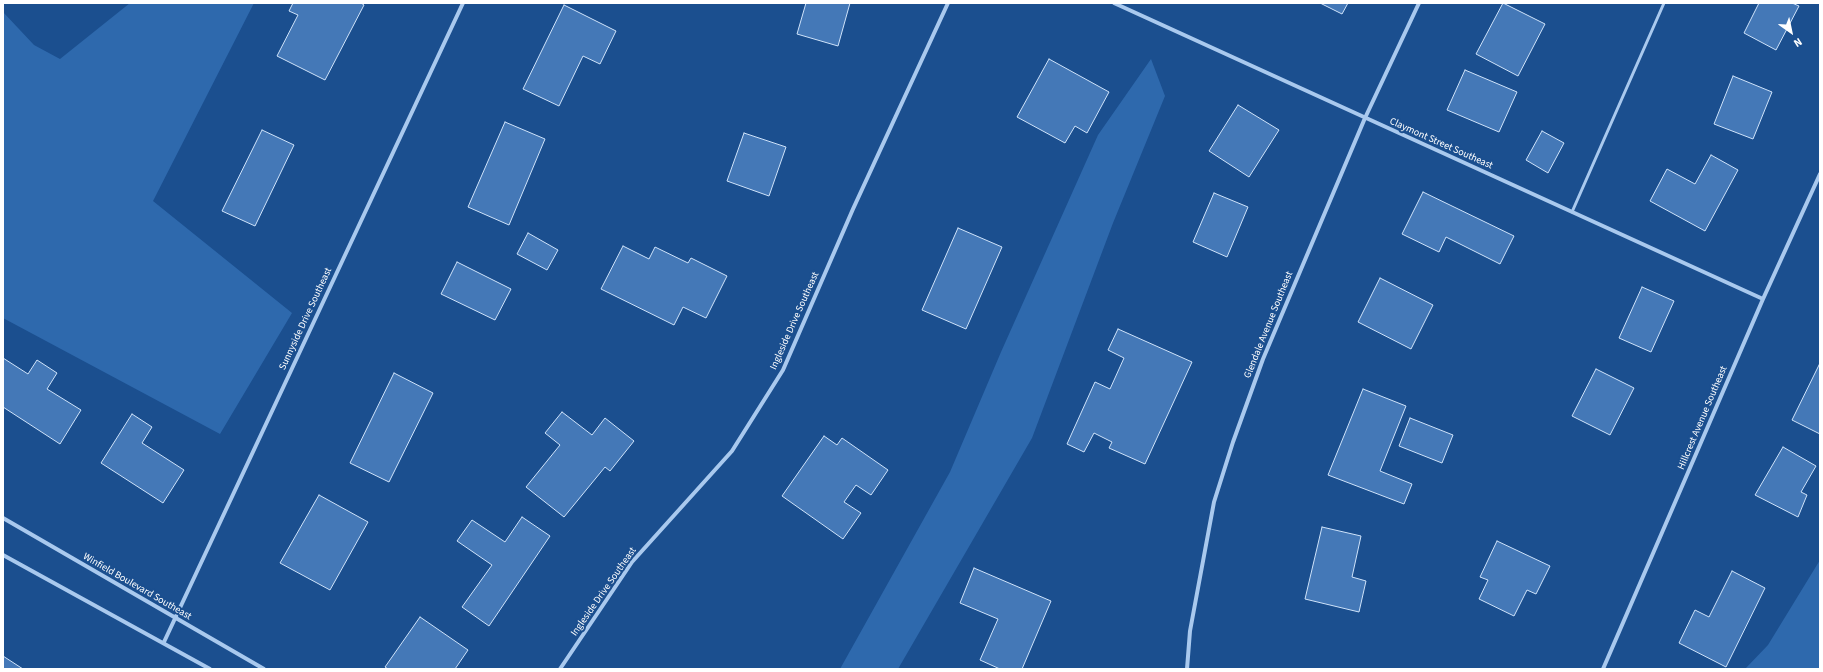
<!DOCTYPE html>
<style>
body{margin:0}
#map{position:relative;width:1823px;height:672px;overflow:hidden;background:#1b4f8f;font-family:"Source Sans 3",sans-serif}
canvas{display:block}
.frame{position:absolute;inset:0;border:4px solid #fff;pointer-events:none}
.north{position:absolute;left:1771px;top:12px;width:40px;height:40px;-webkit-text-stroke:3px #1b4f8f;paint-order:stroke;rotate:147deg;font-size:11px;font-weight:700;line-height:16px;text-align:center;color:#fff}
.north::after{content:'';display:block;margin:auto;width:14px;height:18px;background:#fff;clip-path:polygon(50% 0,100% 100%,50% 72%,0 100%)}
</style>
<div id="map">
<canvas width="1823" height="672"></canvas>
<div class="frame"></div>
<div class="north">N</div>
</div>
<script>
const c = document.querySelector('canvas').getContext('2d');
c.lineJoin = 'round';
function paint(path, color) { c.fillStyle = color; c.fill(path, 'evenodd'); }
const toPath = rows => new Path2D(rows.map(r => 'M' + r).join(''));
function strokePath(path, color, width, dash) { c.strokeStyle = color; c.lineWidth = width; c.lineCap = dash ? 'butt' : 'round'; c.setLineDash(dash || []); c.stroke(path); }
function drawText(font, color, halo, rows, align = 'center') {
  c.font = font + ' "Source Sans 3",sans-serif'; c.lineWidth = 4; c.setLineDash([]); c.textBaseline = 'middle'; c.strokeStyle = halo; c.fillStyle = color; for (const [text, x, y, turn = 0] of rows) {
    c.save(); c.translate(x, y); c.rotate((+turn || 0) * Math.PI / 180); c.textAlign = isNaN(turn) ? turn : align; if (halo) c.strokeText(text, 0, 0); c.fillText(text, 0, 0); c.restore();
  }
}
paint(toPath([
 [130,3,254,3,153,201,292,313,220,434,3,318,3,12,34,45,60,59],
 [1151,59,1165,96,1113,223,1032,438,898,669,840,669,950,472,1001,352,1098,135],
 [1820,560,1820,669,1745,669,1768,645]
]), '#2e69ad');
const building = toPath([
 [293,3,361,3,364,5,325,80,277,56,298,15,289,11,293,3],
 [806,3,850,3,838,46,797,34,806,3],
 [1320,3,1348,3,1342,14,1320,3],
 [1503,3,1545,24,1518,76,1476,54,1503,3],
 [1759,3,1792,3,1799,6,1776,50,1744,33,1759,3],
 [564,5,616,31,600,64,583,56,559,106,523,89,564,5],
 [1049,59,1109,92,1087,133,1075,126,1065,143,1017,117,1049,59],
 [1465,70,1517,92,1499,132,1447,110,1465,70],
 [1733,76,1772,92,1753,139,1714,124,1733,76],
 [1238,105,1279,130,1249,177,1209,151,1238,105],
 [505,122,545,139,509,225,468,207,505,122],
 [262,130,294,145,255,226,222,211,262,130],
 [1542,131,1564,143,1548,173,1526,160,1542,131],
 [744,133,786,147,769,196,727,181,744,133],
 [1711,155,1738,170,1705,231,1650,201,1667,169,1695,184,1711,155],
 [1423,192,1514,236,1500,264,1446,237,1439,252,1402,234,1423,192],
 [1214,193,1248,207,1227,257,1193,242,1214,193],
 [958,228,1002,247,966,329,922,310,958,228],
 [528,233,558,250,547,270,517,254,528,233],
 [623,246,649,259,655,247,688,263,691,258,727,276,706,318,683,307,674,325,601,289,623,246],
 [457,262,511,289,495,320,441,294,457,262],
 [1380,278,1433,305,1411,349,1358,322,1380,278],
 [1642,287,1674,301,1651,352,1619,338,1642,287],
 [1118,329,1192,362,1145,464,1109,448,1112,442,1094,433,1084,452,1067,444,1095,382,1110,389,1124,358,1108,350,1118,329],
 [3,358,28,374,37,360,57,373,47,389,81,410,60,444,3,407,3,358],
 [1820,363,1820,434,1792,420,1820,363],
 [1596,369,1634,388,1610,435,1572,416,1596,369],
 [394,373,433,393,389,482,350,463,394,373],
 [1363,389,1406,406,1380,471,1412,484,1404,504,1328,475,1363,389],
 [562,412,592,435,605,418,634,441,610,471,605,467,564,517,526,487,560,445,545,433,562,412],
 [132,414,152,427,142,443,184,470,163,503,101,463,132,414],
 [1410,418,1453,435,1442,463,1399,446,1410,418],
 [824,436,837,445,842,438,888,470,871,495,856,485,844,502,861,513,843,539,782,496,824,436],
 [1783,447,1816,466,1801,492,1807,495,1798,517,1755,495,1783,447],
 [319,495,368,522,330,590,280,563,319,495],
 [522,517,550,536,489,626,462,607,492,565,457,541,472,520,505,542,522,517],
 [1322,527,1361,536,1352,577,1366,581,1359,612,1305,599,1322,527],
 [1497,541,1550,566,1536,594,1527,590,1514,616,1479,599,1488,580,1480,577,1497,541],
 [974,568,1051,601,1022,669,1000,669,980,660,998,619,960,603,974,568],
 [1732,571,1765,588,1726,667,1679,643,1695,610,1709,617,1732,571],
 [420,617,468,650,455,669,388,669,385,667,420,617],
 [3,656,23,669,3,669,3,656]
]);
paint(building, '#4478b7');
strokePath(building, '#cfe3fa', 1);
strokePath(toPath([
 [1572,212,1664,3]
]), '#a9c9ee', 3);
strokePath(toPath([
 [1114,3,1763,299],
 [3,518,264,669],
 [3,555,210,669],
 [164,642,463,3],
 [560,669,632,562,732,451,783,370,853,209,948,3],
 [1187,669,1190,631,1214,502,1233,442,1263,359,1365,118,1419,3],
 [1603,669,1763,299,1820,174]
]), '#a9c9ee', 4);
drawText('10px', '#fff', '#1b4f8f', [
 ["Claymont Street Southeast",1441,144,24],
 ["Sunnyside Drive Southeast",306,319,-65],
 ["Ingleside Drive Southeast",795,321,-66],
 ["Glendale Avenue Southeast",1269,325,-68],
 ["Hillcrest Avenue Southeast",1703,418,-67],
 ["Winfield Boulevard Southeast",137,587,30],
 ["Ingleside Drive Southeast",604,592,-55]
]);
</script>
